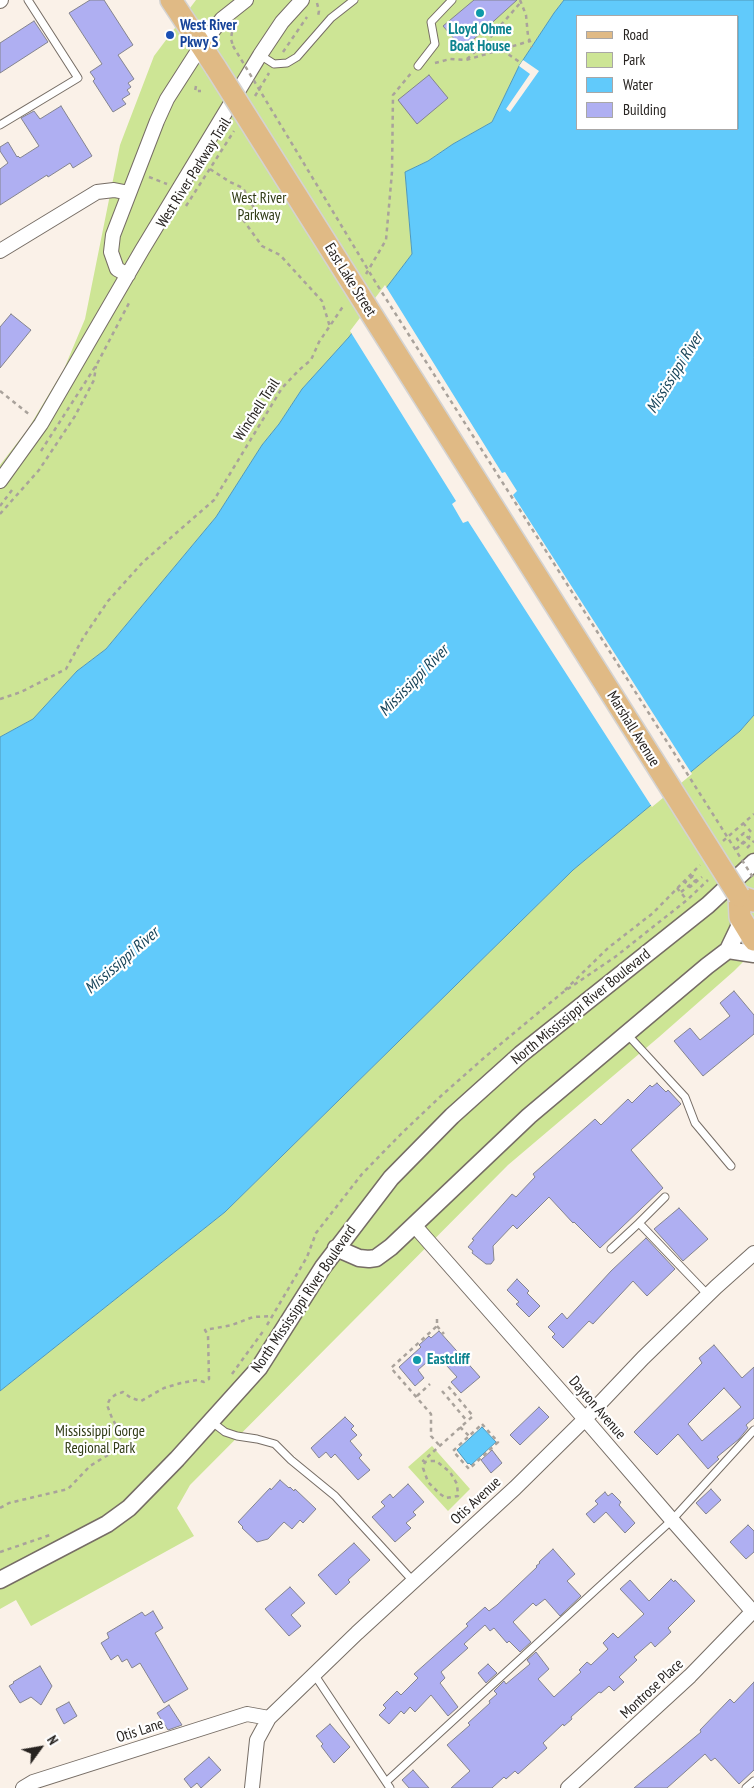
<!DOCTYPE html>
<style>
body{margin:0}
#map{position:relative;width:754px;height:1788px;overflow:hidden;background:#faf1e8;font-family:"PT Sans Narrow",sans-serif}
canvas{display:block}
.legend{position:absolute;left:576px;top:15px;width:162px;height:115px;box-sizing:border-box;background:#fff;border:1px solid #a9a7a6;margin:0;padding:6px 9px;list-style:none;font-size:15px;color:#272320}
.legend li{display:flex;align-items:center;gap:10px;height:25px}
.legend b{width:25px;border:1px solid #a9a7a6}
.north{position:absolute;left:15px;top:1723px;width:50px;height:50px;-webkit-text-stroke:4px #fff;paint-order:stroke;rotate:58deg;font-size:14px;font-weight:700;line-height:20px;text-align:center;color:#272320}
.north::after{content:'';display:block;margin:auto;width:18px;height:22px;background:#272320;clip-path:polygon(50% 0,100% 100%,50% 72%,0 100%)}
</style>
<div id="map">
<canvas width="754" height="1788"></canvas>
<ul class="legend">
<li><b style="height:6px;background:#e0ba85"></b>Road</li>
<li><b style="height:14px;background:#cde595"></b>Park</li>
<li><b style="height:14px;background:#61cafb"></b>Water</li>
<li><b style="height:14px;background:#afaff2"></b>Building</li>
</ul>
<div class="north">N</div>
</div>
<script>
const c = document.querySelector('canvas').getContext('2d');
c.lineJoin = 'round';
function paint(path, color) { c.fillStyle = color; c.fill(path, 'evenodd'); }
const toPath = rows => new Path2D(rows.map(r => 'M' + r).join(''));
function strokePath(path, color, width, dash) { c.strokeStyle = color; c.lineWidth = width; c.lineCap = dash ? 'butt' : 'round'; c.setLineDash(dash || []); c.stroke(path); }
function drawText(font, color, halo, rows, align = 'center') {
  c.font = font + ' "PT Sans Narrow",sans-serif'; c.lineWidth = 4.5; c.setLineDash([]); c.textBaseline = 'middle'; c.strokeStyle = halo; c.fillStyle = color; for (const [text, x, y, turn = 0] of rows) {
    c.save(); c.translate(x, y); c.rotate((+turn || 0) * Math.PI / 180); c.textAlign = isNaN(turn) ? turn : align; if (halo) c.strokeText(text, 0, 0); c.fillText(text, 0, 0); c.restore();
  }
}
paint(toPath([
 [196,0,564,0,554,13,519,66,492,122,453,144,428,161,405,172,412,254,349,337,302,389,279,424,262,445,216,517,106,649,77,671,33,719,0,737,0,465,28,429,64,369,85,319,120,145,154,56],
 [754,715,754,951,734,971,659,1037,508,1165,190,1485,177,1508,194,1536,31,1626,16,1600,0,1609,0,1391,225,1212,573,870,740,731],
 [432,1446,470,1489,448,1511,408,1467]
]), '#cde595');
const water = toPath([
 [564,0,754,0,754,715,740,731,573,870,225,1212,0,1391,0,737,33,719,77,671,106,649,216,517,262,445,279,424,302,389,349,337,412,254,405,172,428,161,453,144,492,122,519,66,554,13,564,0],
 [578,16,738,16,738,129,578,129,578,16],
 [482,1427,496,1442,471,1465,469,1463,468,1464,457,1450,482,1427]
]);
paint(water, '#61cafb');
strokePath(water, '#5098b9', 1);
paint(toPath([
 [523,60,539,71,510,112,506,109,530,74,519,66],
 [385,285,502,473,505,472,517,491,513,495,692,774,652,807,468,521,463,523,452,504,456,501,350,331]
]), '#faf1e8');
const building = toPath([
 [90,0,104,0,133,45,118,55,134,79,128,83,131,87,127,90,130,94,122,99,126,104,113,112,93,81,95,79,90,72,102,64,69,13,90,0],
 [474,0,517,0,463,49,443,26,474,0],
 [34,21,48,42,0,73,0,43,34,21],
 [429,75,448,98,417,124,398,100,429,75],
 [61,106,92,156,73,168,70,163,48,177,47,175,0,205,0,169,8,163,0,151,0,147,8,142,17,157,18,156,20,158,39,146,21,118,34,111,40,119,61,106],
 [11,314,31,330,0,368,0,327,11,314],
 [734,991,754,1015,754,1034,703,1076,674,1041,690,1028,700,1040,730,1016,720,1003,734,991],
 [657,1083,666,1092,668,1090,681,1104,631,1150,663,1188,600,1248,574,1222,573,1223,549,1197,517,1229,513,1225,493,1246,494,1260,491,1264,486,1264,472,1253,473,1251,468,1247,474,1240,472,1239,512,1194,516,1197,535,1177,533,1174,595,1119,601,1125,628,1099,632,1103,650,1085,652,1087,657,1083],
 [679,1208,708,1239,683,1261,654,1229,679,1208],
 [646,1238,675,1269,647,1296,633,1281,593,1324,589,1321,563,1348,552,1337,555,1334,548,1327,562,1313,567,1319,611,1271,646,1238],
 [517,1279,529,1291,527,1293,540,1306,529,1317,516,1304,519,1302,507,1290,517,1279],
 [439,1331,480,1377,461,1393,451,1382,457,1377,436,1354,418,1370,424,1378,415,1386,399,1367,421,1347,419,1345,429,1336,431,1338,439,1331],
 [714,1345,742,1378,754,1367,754,1418,746,1425,748,1428,739,1439,717,1457,719,1459,708,1469,678,1434,657,1455,634,1432,702,1363,699,1358,714,1345],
 [724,1388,741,1407,702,1441,688,1424,724,1388],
 [539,1407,549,1417,520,1445,510,1435,539,1407],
 [345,1417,354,1426,351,1429,357,1435,350,1441,362,1455,359,1458,370,1470,358,1480,335,1454,331,1458,326,1452,319,1458,311,1448,345,1417],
 [492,1450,502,1463,491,1473,481,1460,492,1450],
 [280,1480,289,1488,290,1487,294,1491,295,1489,316,1509,303,1523,300,1520,292,1529,284,1522,268,1539,257,1542,242,1528,243,1527,238,1522,270,1488,271,1490,280,1480],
 [408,1484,424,1502,413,1512,416,1515,406,1523,411,1528,395,1542,372,1517,385,1506,381,1502,390,1494,393,1498,408,1484],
 [711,1489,721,1500,706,1514,696,1503,711,1489],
 [605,1492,608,1496,612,1493,621,1502,619,1505,635,1523,625,1533,606,1512,594,1523,586,1514,598,1504,595,1501,605,1492],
 [748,1525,754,1531,754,1552,746,1559,730,1542,748,1525],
 [354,1543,370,1560,348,1580,350,1582,336,1595,318,1575,354,1543],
 [553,1549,575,1574,567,1581,581,1596,560,1616,545,1599,536,1606,533,1603,513,1622,531,1642,520,1652,509,1641,507,1643,494,1628,490,1631,485,1625,464,1644,468,1648,441,1672,445,1678,440,1683,458,1707,448,1716,431,1695,415,1712,410,1707,404,1714,401,1711,389,1724,379,1715,386,1708,383,1705,397,1691,401,1695,418,1678,414,1674,468,1626,466,1624,485,1607,489,1611,497,1605,537,1567,536,1566,540,1563,539,1562,553,1549],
 [671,1579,674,1582,675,1580,695,1601,668,1628,671,1632,655,1647,651,1642,634,1657,637,1660,619,1677,624,1682,614,1691,609,1686,601,1693,599,1692,571,1717,572,1719,564,1726,563,1724,543,1743,547,1748,518,1774,515,1771,506,1779,504,1777,492,1788,451,1788,470,1771,447,1745,470,1725,468,1723,490,1703,489,1701,497,1694,494,1691,504,1681,506,1684,530,1664,527,1660,536,1652,549,1669,538,1679,554,1697,581,1672,579,1670,587,1662,591,1665,608,1649,603,1643,613,1633,618,1638,644,1614,620,1589,630,1580,649,1601,671,1579],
 [290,1587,305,1603,291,1615,301,1626,289,1636,265,1609,290,1587],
 [153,1611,163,1628,155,1633,188,1689,164,1703,140,1663,132,1668,127,1659,122,1662,118,1655,111,1660,101,1643,109,1638,107,1633,142,1612,145,1616,153,1611],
 [488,1664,497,1673,486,1683,478,1673,488,1664],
 [40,1666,52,1686,41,1705,31,1697,20,1703,9,1686,14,1683,13,1682,40,1666],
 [754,1682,754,1770,739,1784,715,1758,711,1761,705,1754,667,1788,634,1788,701,1732,700,1730,730,1699,734,1703,754,1682],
 [69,1702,77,1716,64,1724,56,1709,69,1702],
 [169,1705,182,1725,168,1730,157,1713,169,1705],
 [330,1724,350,1747,334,1763,321,1746,323,1744,316,1736,330,1724],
 [209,1757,221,1770,201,1788,197,1783,191,1788,184,1779,209,1757],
 [413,1770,429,1788,409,1788,402,1780,413,1770]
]);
paint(building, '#afaff2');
strokePath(building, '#84848f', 1);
const service = toPath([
 [260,55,274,64,287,63,297,57,331,18,354,0],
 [418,66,435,44,431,22,452,0],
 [0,125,78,78,28,0],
 [626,1033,685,1097,695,1123,731,1166],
 [639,1223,665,1197],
 [611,1249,639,1223,708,1295],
 [212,1422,225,1432,237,1436,257,1439,275,1444,291,1460,335,1496,413,1581],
 [314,1674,390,1788],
 [386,1782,672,1520,754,1430],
 [746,1788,754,1781]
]);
const minor = toPath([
 [0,1,1,0],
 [0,251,97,192,114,190,129,193],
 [128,275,117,269,111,252,113,235,157,121,167,99,201,46,222,19,246,0],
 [0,481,41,424,142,250,260,55,282,22,302,0],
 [414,1225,585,1419,672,1520,754,1613],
 [23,1788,33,1782,247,1714,269,1718],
 [252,1788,257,1740,269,1718,357,1633,515,1488,585,1419,643,1358,716,1287,754,1253],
 [568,1788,690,1676,754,1610]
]);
const tertiary = toPath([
 [728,950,754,954],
 [336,1248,359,1258,369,1259,376,1258,391,1247,529,1116,707,966,728,950,739,927,740,917],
 [0,1580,107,1524,129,1508,177,1459,259,1368,323,1267,391,1178,452,1116,521,1054,708,905,754,862]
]);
const primary = toPath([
 [171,0,216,68],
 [754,901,739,896,740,917,754,940]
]);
strokePath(service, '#766d65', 9);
strokePath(minor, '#766d65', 16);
strokePath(tertiary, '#766d65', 19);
strokePath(primary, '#d4d3d2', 24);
strokePath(toPath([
 [520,0,526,15,528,36,532,47],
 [317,3,319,11,318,16],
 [232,32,231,39,233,46],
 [502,50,521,63],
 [283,52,307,17],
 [467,59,488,40,521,2],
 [435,63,450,59,466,60,530,41],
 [196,86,195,91,201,91],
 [255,96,269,73],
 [210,169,230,182,243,188,254,208,241,217,262,246,280,255,322,301,330,327],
 [149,177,167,184],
 [186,206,234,131],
 [366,274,386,240,392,172,393,95,412,72],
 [0,391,30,415],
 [41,451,97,364,129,303],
 [0,506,12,490],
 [0,514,39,470,75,416,94,380,96,366],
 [0,699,21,692,66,669,83,638,108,601,143,562,214,500,282,388,299,370,311,360,319,342,344,305],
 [743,823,752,833],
 [723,841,754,814],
 [747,848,754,841],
 [736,849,749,839,744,833,737,839,741,844,753,834],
 [677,888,687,900],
 [681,892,696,880,693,876,685,882,690,887,702,877],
 [565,990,608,948,653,913,700,865],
 [437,1319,437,1326,391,1368,431,1414,431,1436,440,1446],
 [267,1325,307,1257,316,1233,362,1174,401,1134,442,1095,485,1057,562,993,615,957,687,900,708,880],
 [437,1326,444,1334],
 [232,1374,264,1330],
 [442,1391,467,1421],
 [417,1396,430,1384],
 [482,1424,498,1442,469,1469,453,1451,482,1424],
 [460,1427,469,1436],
 [431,1461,436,1461,450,1472,457,1484,458,1496,446,1498,440,1494,428,1482,423,1468,425,1462,431,1461],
 [425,1462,423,1461,473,1416,448,1386],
 [0,1508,9,1503,68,1489,90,1466,111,1453,119,1442,121,1435,112,1418,107,1405,110,1399,115,1395,123,1392,131,1398,141,1401,164,1388,181,1383,197,1380,204,1382,209,1379,208,1335,205,1330,232,1325,253,1317,272,1316],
 [0,1552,50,1535]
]), '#a9a29b', 2.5, [4, 4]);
strokePath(service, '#fff', 7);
strokePath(minor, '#fff', 14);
strokePath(tertiary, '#fff', 16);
strokePath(primary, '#e0ba85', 21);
const primaryBridge = toPath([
 [216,68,739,896]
]);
strokePath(primaryBridge, '#d4d3d2', 24, []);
strokePath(toPath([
 [233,46,376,283,754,879]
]), '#a9a29b', 2.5, [4, 4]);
strokePath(primaryBridge, '#e0ba85', 21);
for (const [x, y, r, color] of [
 [480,13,5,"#0f9aa8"],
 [170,35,5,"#1a4fb4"],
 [417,1360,5,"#0f9aa8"]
]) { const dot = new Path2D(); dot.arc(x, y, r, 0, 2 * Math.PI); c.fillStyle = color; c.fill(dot); strokePath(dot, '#fff', 2); }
drawText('bold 15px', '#164399', '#fff', [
 ["West River",180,26],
 ["Pkwy S",180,43]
], 'left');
drawText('bold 15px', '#0d838f', '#fff', [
 ["Lloyd Ohme",480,30],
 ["Boat House",480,47],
 ["Eastcliff",427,1360,"left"]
]);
drawText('15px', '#272320', '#fff', [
 ["West River Parkway Trail",194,173,-58],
 ["East Lake Street",350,280,58],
 ["Winchell Trail",257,410,-57],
 ["Marshall Avenue",633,729,58],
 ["North Mississippi River Boulevard",581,1007,-39],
 ["North Mississippi River Boulevard",304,1299,-56],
 ["Dayton Avenue",597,1408,49],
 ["Otis Avenue",476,1501,-43],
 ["Montrose Place",652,1689,-43],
 ["Otis Lane",140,1731,-18]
]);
drawText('15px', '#303b15', '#fff', [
 ["West River",259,199],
 ["Parkway",259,216],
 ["Mississippi Gorge",100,1432],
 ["Regional Park",100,1449]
]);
drawText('italic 16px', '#19455a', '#fff', [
 ["Mississippi River",675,373,-58],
 ["Mississippi River",414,681,-46],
 ["Mississippi River",122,961,-41]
]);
</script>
